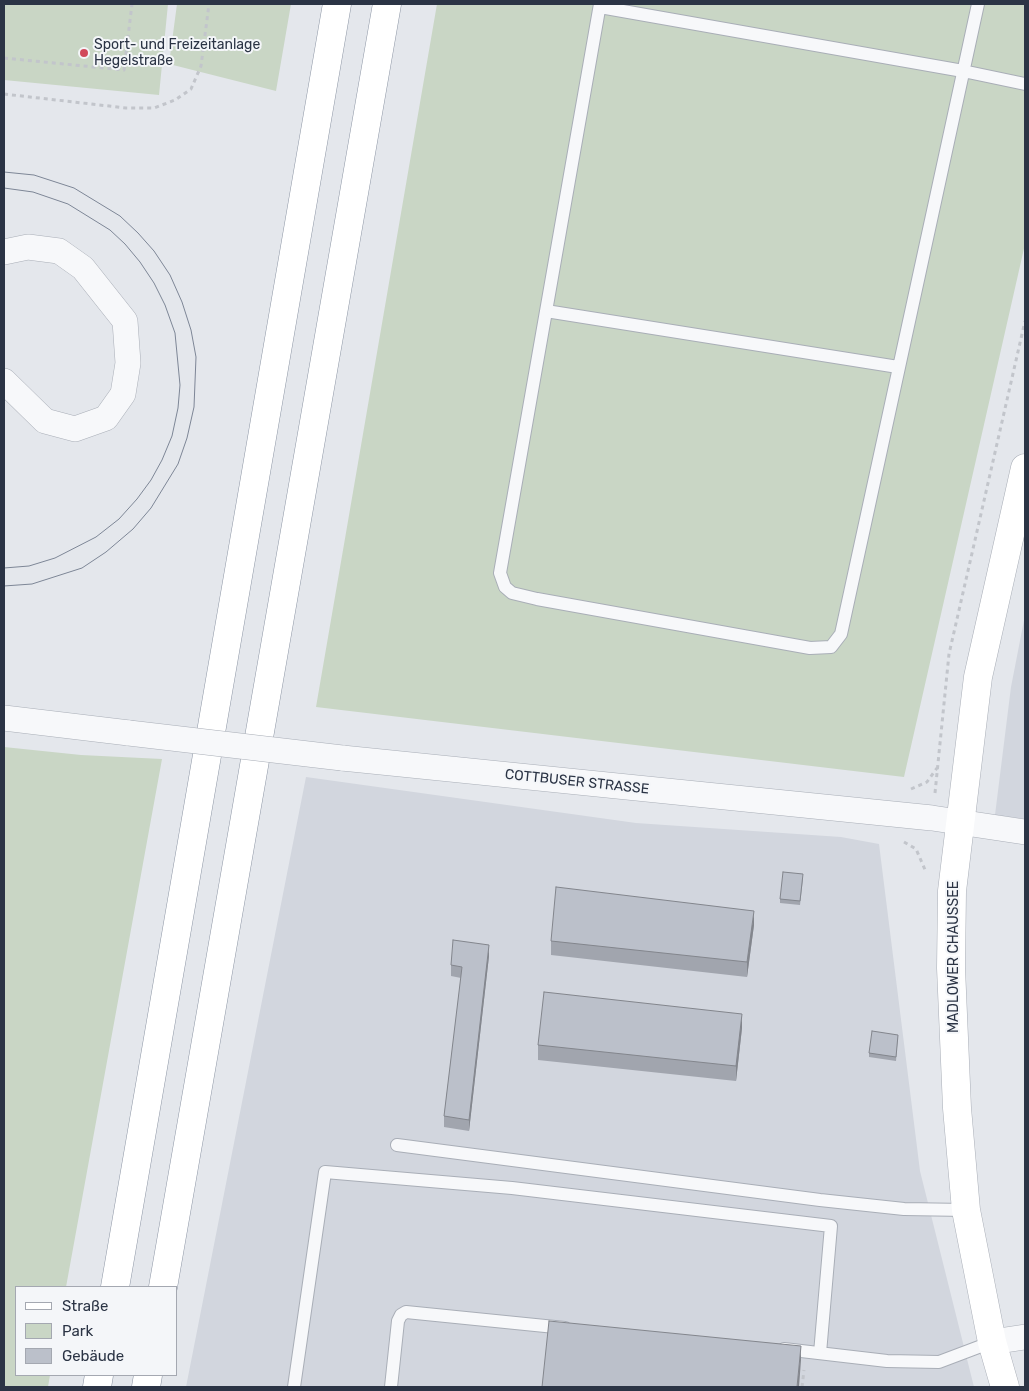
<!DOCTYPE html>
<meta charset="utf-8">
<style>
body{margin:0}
#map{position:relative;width:1029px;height:1391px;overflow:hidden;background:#e4e7ec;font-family:Rubik,sans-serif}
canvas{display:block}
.frame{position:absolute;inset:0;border:5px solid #2b3445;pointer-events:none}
.legend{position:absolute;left:15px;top:1286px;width:162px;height:90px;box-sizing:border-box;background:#f4f6f9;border:1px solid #a4a8b1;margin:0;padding:6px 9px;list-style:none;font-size:15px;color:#2b3445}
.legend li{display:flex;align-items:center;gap:10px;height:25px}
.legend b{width:25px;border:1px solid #a4a8b1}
</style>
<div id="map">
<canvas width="1029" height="1391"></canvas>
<div class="frame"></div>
<ul class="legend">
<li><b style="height:6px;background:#fff"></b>Straße</li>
<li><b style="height:14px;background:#c9d6c5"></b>Park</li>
<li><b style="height:14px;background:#bbc0ca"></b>Gebäude</li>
</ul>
</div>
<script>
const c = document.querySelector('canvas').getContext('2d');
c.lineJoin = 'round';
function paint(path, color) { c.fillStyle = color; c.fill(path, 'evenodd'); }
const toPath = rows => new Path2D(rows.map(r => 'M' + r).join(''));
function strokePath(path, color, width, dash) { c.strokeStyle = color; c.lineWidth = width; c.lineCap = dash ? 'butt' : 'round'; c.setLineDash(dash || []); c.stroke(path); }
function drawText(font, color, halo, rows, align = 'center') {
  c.font = font + ' Rubik,sans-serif'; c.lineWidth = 4; c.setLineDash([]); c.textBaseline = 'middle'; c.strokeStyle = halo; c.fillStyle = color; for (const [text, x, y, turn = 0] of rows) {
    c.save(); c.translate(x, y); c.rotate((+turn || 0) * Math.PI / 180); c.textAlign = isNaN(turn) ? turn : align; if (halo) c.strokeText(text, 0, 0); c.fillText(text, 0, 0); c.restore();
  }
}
paint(toPath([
 [1025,615,1025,819,995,815,1011,687],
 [306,777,636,823,841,837,879,844,920,1171,974,1387,186,1387]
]), '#d2d6de');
paint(toPath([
 [4,4,168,4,159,95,4,80],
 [177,4,291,4,276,91,169,64],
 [437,4,1025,4,1025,244,904,777,316,707],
 [4,747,81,755,162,759,66,1287,16,1287,16,1375,50,1375,48,1387,4,1387]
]), '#c9d6c5');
const lane = toPath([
 [600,4,500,573,505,587,512,593,537,599,810,648,831,647,841,634,978,4],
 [600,7,963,71,1025,84],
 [546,311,898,367],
 [397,1145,820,1200,904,1209,966,1210],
 [784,1349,887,1361,939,1362,992,1342],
 [294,1387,325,1172,512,1188,831,1226,820,1353],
 [391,1387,398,1321,401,1315,406,1312,565,1328]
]);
const street = toPath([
 [4,252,28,247,59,251,83,268,125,321,128,363,123,394,106,418,75,429,45,421,4,381],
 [4,718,129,733],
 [342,758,932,818,1025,832],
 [992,1342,1025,1337]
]);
const secondary = toPath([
 [1005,1387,992,1342,966,1210,957,1108,951,968,952,891,978,677,1025,468]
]);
const highway = toPath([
 [115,1287,337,4],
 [163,1287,387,4],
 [97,1387,99,1375],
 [146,1387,148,1375]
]);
strokePath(lane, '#a9aeb7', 14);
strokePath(street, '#a9aeb7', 26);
strokePath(secondary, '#a9aeb7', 29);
strokePath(highway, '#8b94a3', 29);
strokePath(toPath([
 [4,58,124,70,132,4],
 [4,94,126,108,154,108,175,100,191,89,201,66,209,4],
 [911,789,927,782,937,768],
 [935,793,949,654,1025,321],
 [904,842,916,849,926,872],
 [802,1387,804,1370]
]), '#c2c5cb', 3, [4, 4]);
strokePath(lane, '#f7f8fa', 12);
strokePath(street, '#f7f8fa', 25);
strokePath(secondary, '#fff', 28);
strokePath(highway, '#fff', 28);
strokePath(toPath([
 [4,172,34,175,74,188,120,216,138,233,154,251,170,275,182,302,191,330,196,357,194,407,187,438,178,464,151,508,133,529,106,552,82,568,32,584,4,586],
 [4,188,33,192,68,204,110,230,125,244,140,262,154,283,165,305,175,333,180,385,178,408,172,436,162,460,151,480,137,499,119,519,96,537,55,558,29,566,4,568]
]), '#7d8696', 1);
const streetBridge = toPath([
 [129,733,342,758]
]);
strokePath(streetBridge, '#a9aeb7', 26, []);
strokePath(streetBridge, '#f7f8fa', 25);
paint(toPath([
 [803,878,800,905,780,903,780,899],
 [754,925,747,977,551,955,551,941],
 [489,956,469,1131,444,1127,444,1116,461,978,451,976,451,965],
 [742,1028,736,1081,538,1060,538,1045],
 [898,1035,896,1061,869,1057,869,1053]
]), '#a1a5ae');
paint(toPath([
 [754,911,754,925,747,977,747,962],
 [489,945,489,956,469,1131,469,1120],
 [742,1014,742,1028,736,1081,736,1066],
 [801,1346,801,1360,799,1387,797,1387]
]), '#83868d');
const building = toPath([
 [783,872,803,874,800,901,780,899,783,872],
 [556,887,754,911,747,962,551,941,556,887],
 [453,940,489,945,469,1120,444,1116,462,967,451,965,453,940],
 [544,992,742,1014,736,1066,538,1045,544,992],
 [872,1031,898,1035,896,1057,869,1053,872,1031],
 [549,1321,801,1346,797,1387,542,1387,549,1321]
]);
paint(building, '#bbc0ca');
strokePath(building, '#83868d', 1);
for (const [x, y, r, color] of [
 [84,53,5,"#d1495b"]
]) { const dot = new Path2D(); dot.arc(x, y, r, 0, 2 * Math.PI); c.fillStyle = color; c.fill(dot); strokePath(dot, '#f4f6f9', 2); }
drawText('14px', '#2b3445', '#f4f6f9', [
 ["Sport- und Freizeitanlage",94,45],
 ["Hegelstraße",94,61]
], 'left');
drawText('14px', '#2b3445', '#f4f6f9', [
 ["COTTBUSER STRASSE",577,782,6],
 ["MADLOWER CHAUSSEE",954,957,-90]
]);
</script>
